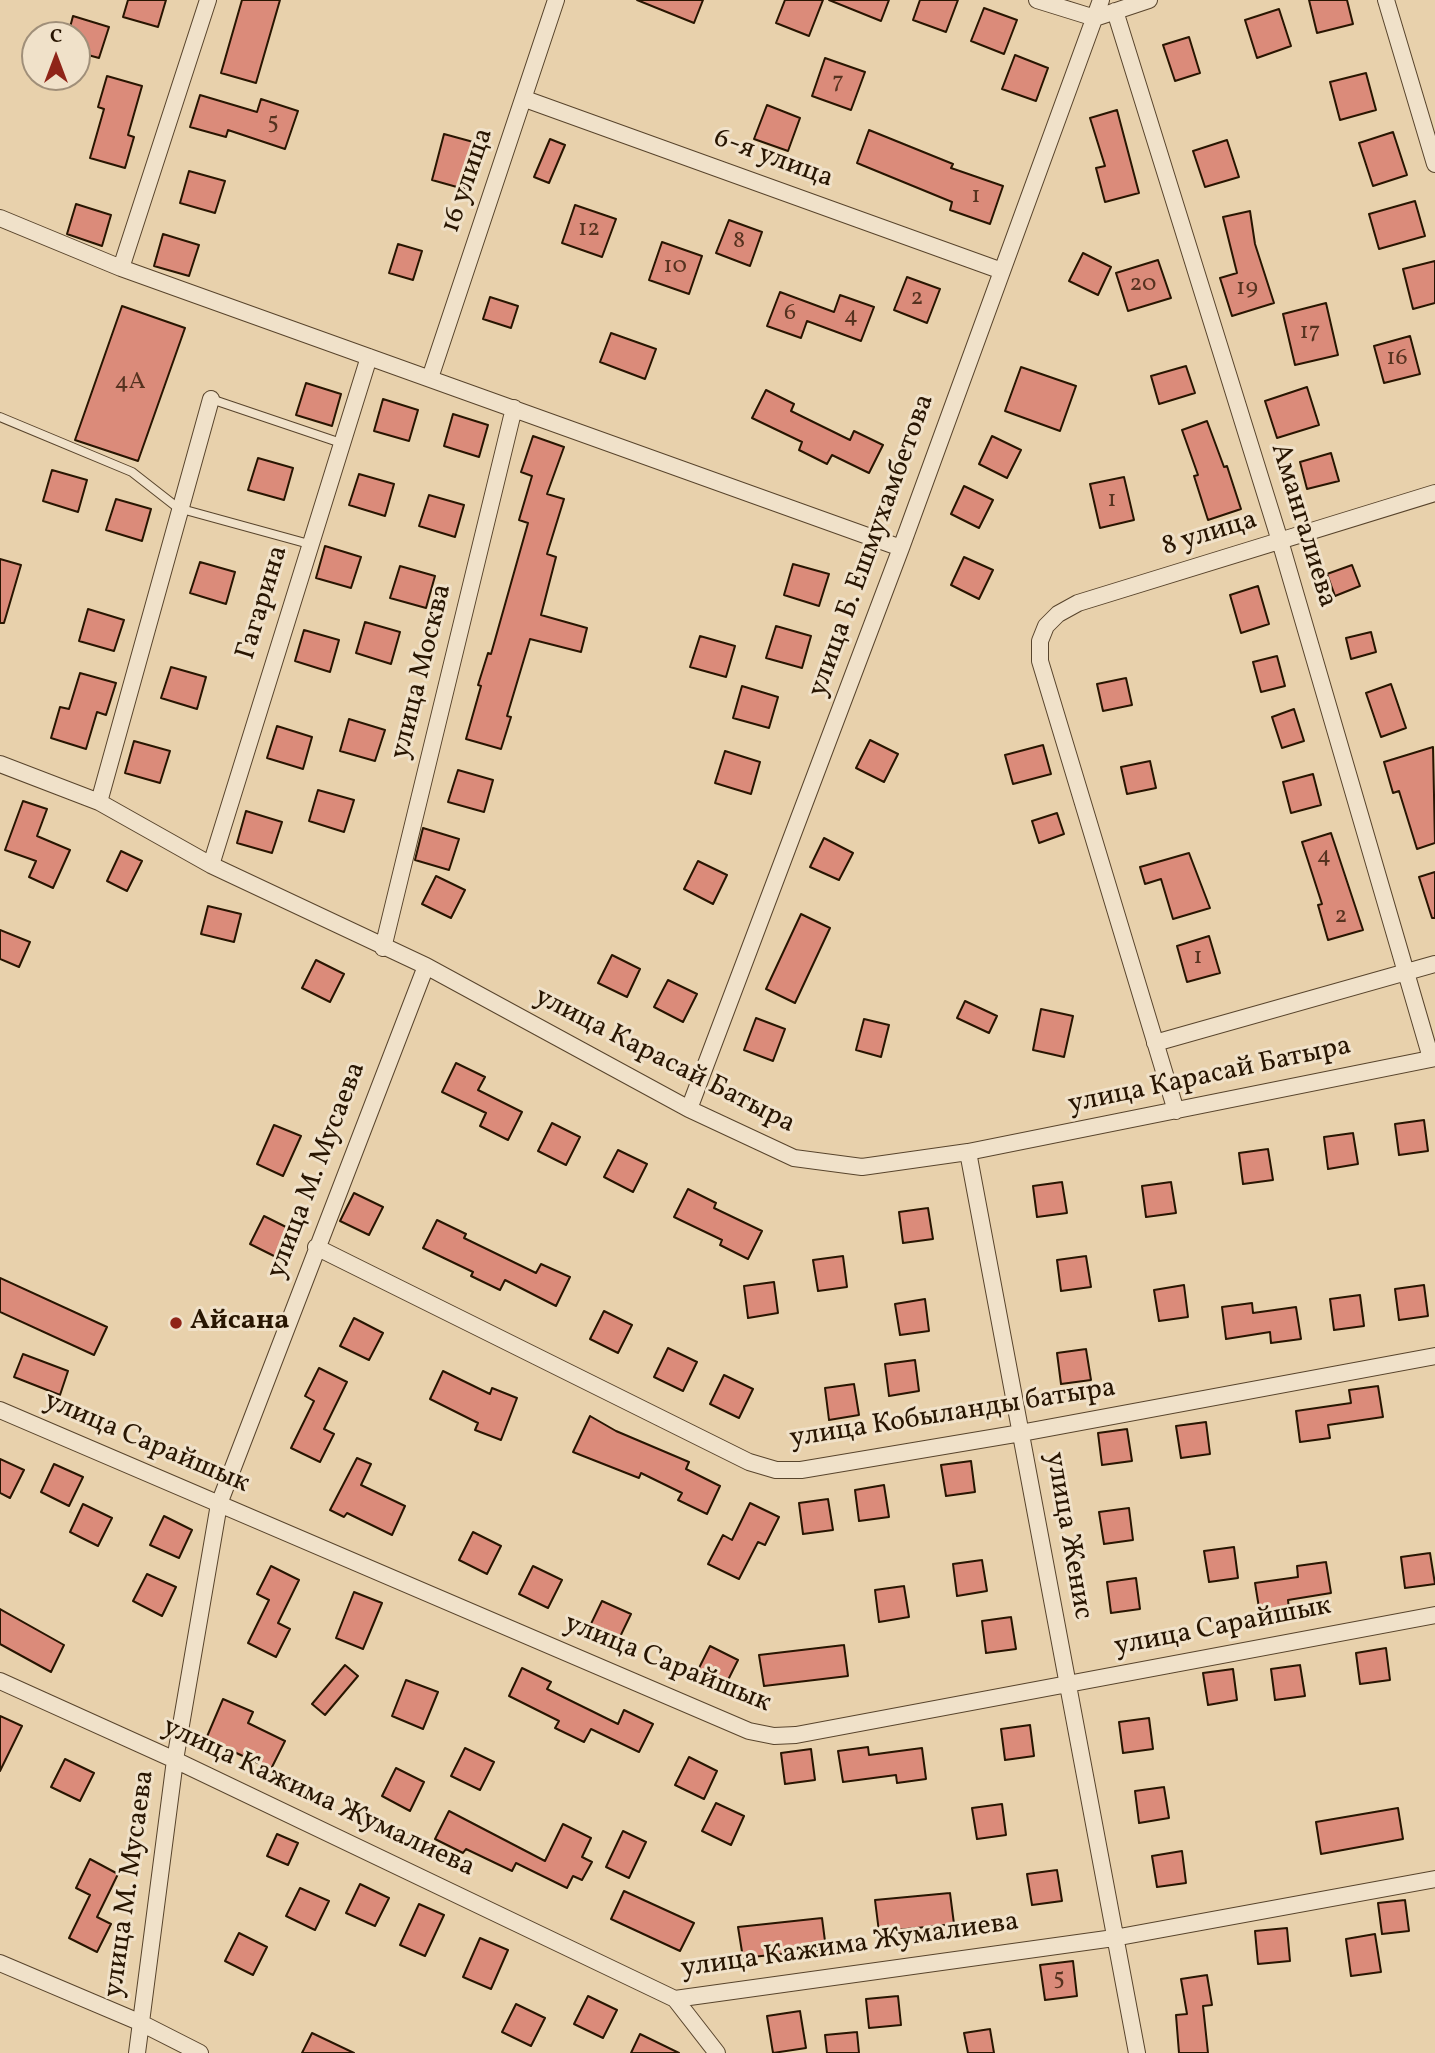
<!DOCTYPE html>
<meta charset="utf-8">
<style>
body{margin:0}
#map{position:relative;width:1435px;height:2053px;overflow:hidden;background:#e8d1ac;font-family:Vollkorn,serif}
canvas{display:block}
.north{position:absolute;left:21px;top:21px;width:70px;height:70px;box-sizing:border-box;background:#f0e1c9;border:2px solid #a08f79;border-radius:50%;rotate:0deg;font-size:19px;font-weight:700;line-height:28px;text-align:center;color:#281501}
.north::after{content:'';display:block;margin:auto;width:24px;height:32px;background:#8f2418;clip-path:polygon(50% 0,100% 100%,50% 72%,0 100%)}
</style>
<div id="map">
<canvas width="1435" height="2053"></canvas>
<div class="north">С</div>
</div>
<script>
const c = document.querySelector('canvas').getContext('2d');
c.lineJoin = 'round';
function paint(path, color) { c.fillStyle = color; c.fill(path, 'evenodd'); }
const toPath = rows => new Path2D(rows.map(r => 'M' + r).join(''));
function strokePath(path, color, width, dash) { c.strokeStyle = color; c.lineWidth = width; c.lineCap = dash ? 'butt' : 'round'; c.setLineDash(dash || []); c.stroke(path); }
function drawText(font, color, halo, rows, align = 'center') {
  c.font = font + ' Vollkorn,serif'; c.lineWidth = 6; c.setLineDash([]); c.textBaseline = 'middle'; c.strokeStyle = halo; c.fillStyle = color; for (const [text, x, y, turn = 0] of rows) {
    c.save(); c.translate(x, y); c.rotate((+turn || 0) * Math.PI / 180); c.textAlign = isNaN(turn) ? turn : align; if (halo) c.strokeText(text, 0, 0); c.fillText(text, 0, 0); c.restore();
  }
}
const building = toPath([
 [128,0,166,0,158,27,123,17,128,0],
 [242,0,280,0,256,83,221,73,242,0],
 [637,0,703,0,694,23,637,0],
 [785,0,823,0,809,36,776,23,785,0],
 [829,0,889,0,881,21,829,0],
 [920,0,958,0,946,32,913,20,920,0],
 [1309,0,1347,0,1353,24,1317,33,1309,0],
 [984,8,1017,20,1004,54,971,41,984,8],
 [1279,9,1291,46,1257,58,1245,20,1279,9],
 [73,16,109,27,99,58,77,52,77,35,68,35,73,16],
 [1189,37,1200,73,1175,81,1163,45,1189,37],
 [1015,55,1048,68,1036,101,1002,89,1015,55],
 [825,58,865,72,851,110,812,96,825,58],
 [1366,73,1376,110,1340,120,1330,82,1366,73],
 [107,76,142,86,128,135,134,137,125,168,90,158,104,109,98,107,107,76],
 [200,95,257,112,261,99,298,111,285,149,228,130,226,137,190,127,200,95],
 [767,105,800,118,788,151,754,139,767,105],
 [1117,110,1139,193,1105,202,1096,168,1105,166,1090,118,1117,110],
 [869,130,953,164,951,168,1003,186,990,224,950,210,952,202,857,163,869,130],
 [1393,132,1407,175,1373,186,1359,143,1393,132],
 [444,134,477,143,464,189,432,180,444,134],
 [550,139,565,145,549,183,534,177,550,139],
 [1227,140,1239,177,1205,187,1193,151,1227,140],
 [189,171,225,181,215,213,180,203,189,171],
 [1415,201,1425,236,1379,249,1369,214,1415,201],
 [76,204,111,215,102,246,67,234,76,204],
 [575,205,616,219,602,257,562,243,575,205],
 [1250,211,1255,244,1274,303,1232,316,1220,278,1237,273,1223,217,1250,211],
 [729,220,762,232,750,266,716,253,729,220],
 [163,234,199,245,189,276,154,266,163,234],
 [662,242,702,256,689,294,649,280,662,242],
 [398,244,422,251,413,280,389,273,398,244],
 [1083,253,1111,267,1098,295,1069,281,1083,253],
 [1158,260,1171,298,1128,311,1116,273,1158,260],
 [1435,261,1435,303,1413,309,1403,269,1435,261],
 [907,277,940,289,927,323,894,310,907,277],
 [780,292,834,312,840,295,874,307,861,341,807,321,801,338,767,326,780,292],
 [490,297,518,306,511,328,483,319,490,297],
 [1326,303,1338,355,1295,365,1283,314,1326,303],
 [122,306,185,328,138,461,75,440,122,306],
 [611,333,656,349,645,379,600,362,611,333],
 [1410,336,1420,374,1384,383,1374,346,1410,336],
 [1186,366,1195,393,1159,404,1151,376,1186,366],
 [1021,367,1076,386,1060,431,1005,411,1021,367],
 [306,383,341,394,332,426,296,415,306,383],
 [1307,387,1319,425,1277,438,1265,401,1307,387],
 [766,390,794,404,791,411,850,440,854,431,883,445,869,473,832,455,827,464,799,450,802,442,752,418,766,390],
 [383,399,418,410,409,441,374,431,383,399],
 [453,414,488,425,479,457,444,446,453,414],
 [1207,421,1224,467,1227,466,1241,509,1208,520,1194,476,1198,475,1182,430,1207,421],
 [533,436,564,447,547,494,564,499,547,554,556,557,541,615,587,628,581,652,530,639,507,716,511,717,501,749,466,739,481,686,478,685,488,653,491,654,528,523,519,520,532,476,521,472,533,436],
 [992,436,1021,450,1007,478,979,464,992,436],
 [1331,453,1339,481,1307,489,1300,462,1331,453],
 [258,458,293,468,284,500,248,490,258,458],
 [52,470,87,480,78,512,43,501,52,470],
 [359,474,394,484,385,516,349,505,359,474],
 [1124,477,1134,520,1100,528,1090,484,1124,477],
 [964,486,993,500,979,528,951,514,964,486],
 [429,495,464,505,455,537,419,526,429,495],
 [116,499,151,509,142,541,106,530,116,499],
 [325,546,361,557,351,588,316,578,325,546],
 [964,557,993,570,979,599,951,585,964,557],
 [0,559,21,565,4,623,0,623,0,559],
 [200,562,235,572,226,604,190,593,200,562],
 [793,564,829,574,819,606,784,595,793,564],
 [1352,565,1360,586,1335,596,1327,574,1352,565],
 [400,566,435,576,426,608,390,598,400,566],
 [1258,586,1269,624,1241,633,1230,595,1258,586],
 [88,609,124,620,114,651,79,641,88,609],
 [365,622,400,632,391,664,356,653,365,622],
 [776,626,811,636,802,668,766,658,776,626],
 [304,630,339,640,330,672,295,661,304,630],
 [1371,632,1376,652,1351,659,1346,638,1371,632],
 [700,636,735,646,726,677,690,667,700,636],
 [1277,656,1285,686,1261,692,1253,662,1277,656],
 [171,667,206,677,197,709,161,698,171,667],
 [80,673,116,683,106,715,97,712,86,749,51,738,60,707,69,709,80,673],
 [1126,678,1132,705,1103,711,1097,684,1126,678],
 [1391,684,1406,728,1381,737,1366,693,1391,684],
 [742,686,778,697,769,728,733,718,742,686],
 [1294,709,1304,741,1282,748,1272,717,1294,709],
 [349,719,385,730,375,761,340,751,349,719],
 [277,726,312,737,303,769,267,758,277,726],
 [870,740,898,754,884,782,856,768,870,740],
 [134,741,170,751,160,783,125,773,134,741],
 [1043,745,1051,774,1013,784,1005,755,1043,745],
 [1433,747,1435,843,1417,849,1399,791,1393,793,1384,762,1433,747],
 [725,751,760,762,751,794,715,783,725,751],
 [1150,761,1156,788,1127,794,1121,767,1150,761],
 [458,770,493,780,484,812,448,802,458,770],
 [1313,774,1321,805,1291,813,1283,782,1313,774],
 [318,790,354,800,344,832,309,821,318,790],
 [23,801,47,809,37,836,70,850,53,888,29,877,36,861,5,850,23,801],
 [246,811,282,822,272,853,237,843,246,811],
 [1057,813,1064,834,1039,843,1032,821,1057,813],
 [423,828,459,839,449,870,415,860,423,828],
 [1331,833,1363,930,1328,940,1318,905,1322,904,1302,842,1331,833],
 [824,838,853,853,839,880,810,867,824,838],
 [121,851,142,861,127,891,107,881,121,851],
 [1189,853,1210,908,1173,919,1161,879,1145,884,1140,867,1189,853],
 [698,861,727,875,713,904,684,889,698,861],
 [1435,872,1435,918,1432,918,1419,877,1435,872],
 [436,876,465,890,451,918,422,904,436,876],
 [208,906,241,914,234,942,201,934,208,906],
 [801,914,830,928,795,1003,766,989,801,914],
 [0,930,30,942,19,967,0,959,0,930],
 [1209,936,1220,973,1187,982,1177,946,1209,936],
 [612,955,640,969,627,997,598,983,612,955],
 [316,960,344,974,330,1002,302,988,316,960],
 [668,980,697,994,683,1022,654,1007,668,980],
 [965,1001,997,1016,989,1033,957,1018,965,1001],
 [1041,1009,1073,1016,1064,1057,1033,1050,1041,1009],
 [756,1018,785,1029,773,1061,744,1050,756,1018],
 [864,1019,889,1025,881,1057,856,1050,864,1019],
 [456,1063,485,1077,478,1090,522,1112,508,1140,480,1126,486,1113,442,1092,456,1063],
 [1424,1120,1428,1151,1399,1155,1395,1124,1424,1120],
 [552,1123,580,1137,566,1165,538,1151,552,1123],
 [274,1125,301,1136,283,1176,257,1164,274,1125],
 [1353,1133,1358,1164,1328,1169,1324,1137,1353,1133],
 [1268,1149,1273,1180,1243,1184,1239,1153,1268,1149],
 [618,1150,647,1164,633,1192,604,1177,618,1150],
 [1062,1182,1067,1213,1037,1217,1033,1186,1062,1182],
 [1171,1182,1176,1213,1146,1217,1142,1186,1171,1182],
 [688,1189,716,1203,714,1208,762,1231,748,1259,720,1245,722,1240,674,1217,688,1189],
 [354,1193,383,1207,369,1235,340,1221,354,1193],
 [928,1208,933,1239,903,1243,899,1212,928,1208],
 [264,1216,292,1230,278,1258,250,1244,264,1216],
 [437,1220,466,1234,464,1238,536,1273,541,1264,570,1277,556,1306,505,1280,500,1290,471,1276,473,1272,423,1248,437,1220],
 [843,1256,847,1287,818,1291,813,1260,843,1256],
 [1086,1256,1091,1287,1061,1291,1057,1260,1086,1256],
 [0,1278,107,1327,94,1355,0,1312,0,1278],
 [774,1282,778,1313,748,1318,744,1286,774,1282],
 [1184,1285,1188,1317,1159,1321,1154,1290,1184,1285],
 [1424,1285,1428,1316,1399,1320,1395,1289,1424,1285],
 [1360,1295,1364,1326,1334,1330,1330,1299,1360,1295],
 [925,1299,929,1331,900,1335,895,1304,925,1299],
 [1252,1303,1253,1313,1296,1307,1301,1339,1271,1343,1270,1332,1226,1339,1222,1307,1252,1303],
 [604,1311,632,1325,618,1353,590,1339,604,1311],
 [354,1318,383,1333,369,1360,340,1346,354,1318],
 [668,1348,697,1362,683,1391,654,1377,668,1348],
 [1086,1349,1091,1380,1061,1384,1057,1353,1086,1349],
 [23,1354,68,1371,60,1395,14,1377,23,1354],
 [915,1360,919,1391,889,1396,885,1364,915,1360],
 [319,1368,347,1382,324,1429,334,1434,320,1462,291,1448,314,1401,305,1396,319,1368],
 [443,1371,490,1394,492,1388,517,1398,501,1440,475,1430,478,1423,430,1399,443,1371],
 [724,1375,753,1389,739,1418,710,1404,724,1375],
 [854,1384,859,1415,829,1420,825,1388,854,1384],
 [1378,1386,1383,1417,1328,1425,1330,1438,1300,1442,1296,1411,1351,1403,1349,1390,1378,1386],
 [590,1416,616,1431,689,1462,686,1469,720,1486,707,1514,678,1500,682,1493,641,1473,639,1478,573,1452,590,1416],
 [1206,1422,1210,1454,1181,1458,1176,1426,1206,1422],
 [1127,1429,1132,1461,1102,1465,1098,1433,1127,1429],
 [357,1458,371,1464,361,1485,405,1506,392,1535,347,1513,344,1517,330,1510,357,1458],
 [0,1459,24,1470,10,1498,0,1493,0,1459],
 [971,1461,975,1492,946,1496,941,1465,971,1461],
 [54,1464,83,1477,69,1506,41,1492,54,1464],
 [884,1485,889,1517,859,1521,855,1490,884,1485],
 [828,1499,833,1530,803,1534,799,1503,828,1499],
 [750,1503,779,1517,765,1545,758,1542,739,1579,708,1564,723,1535,732,1540,750,1503],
 [83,1504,112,1518,98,1546,70,1532,83,1504],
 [1129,1508,1133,1540,1104,1544,1099,1512,1129,1508],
 [164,1516,192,1530,179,1558,150,1545,164,1516],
 [473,1532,501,1546,487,1574,459,1560,473,1532],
 [1234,1547,1238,1578,1209,1582,1204,1551,1234,1547],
 [1430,1553,1435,1584,1405,1588,1401,1557,1430,1553],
 [982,1560,987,1591,957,1596,953,1564,982,1560],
 [1326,1562,1331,1593,1288,1600,1289,1610,1260,1614,1255,1583,1298,1577,1297,1566,1326,1562],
 [271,1566,299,1580,278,1623,290,1629,276,1657,248,1643,269,1600,257,1594,271,1566],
 [533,1566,562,1580,548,1608,519,1594,533,1566],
 [147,1574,176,1587,162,1616,133,1601,147,1574],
 [1136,1578,1140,1609,1111,1613,1107,1582,1136,1578],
 [904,1586,909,1617,879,1622,875,1590,904,1586],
 [354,1592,382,1603,363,1649,336,1638,354,1592],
 [602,1601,631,1614,617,1643,589,1628,602,1601],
 [0,1609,64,1645,51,1672,0,1644,0,1609],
 [1011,1617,1016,1649,986,1653,982,1621,1011,1617],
 [844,1645,848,1676,764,1686,759,1655,844,1645],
 [710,1646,738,1660,724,1688,696,1674,710,1646],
 [1386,1648,1390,1680,1360,1684,1356,1653,1386,1648],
 [345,1665,358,1676,325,1715,312,1704,345,1665],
 [1300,1665,1305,1696,1275,1700,1271,1669,1300,1665],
 [522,1668,551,1682,547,1689,618,1724,624,1710,653,1724,639,1752,591,1729,584,1742,555,1728,559,1721,509,1696,522,1668],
 [1233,1669,1237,1700,1208,1705,1203,1673,1233,1669],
 [406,1680,438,1692,423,1729,392,1716,406,1680],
 [223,1699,253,1712,248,1723,285,1741,271,1769,206,1739,223,1699],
 [0,1716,22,1726,0,1771,0,1716],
 [1149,1718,1153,1749,1123,1753,1119,1722,1149,1718],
 [1030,1725,1034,1756,1005,1760,1001,1729,1030,1725],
 [868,1747,869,1755,922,1748,926,1779,897,1783,896,1775,843,1782,838,1751,868,1747],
 [465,1748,494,1762,480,1790,451,1776,465,1748],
 [811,1749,815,1780,785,1784,781,1753,811,1749],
 [689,1757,717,1771,704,1799,675,1785,689,1757],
 [65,1759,94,1773,80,1801,51,1787,65,1759],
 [396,1768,424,1782,410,1811,382,1796,396,1768],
 [1164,1787,1169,1818,1139,1823,1135,1791,1164,1787],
 [716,1803,744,1816,731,1845,702,1831,716,1803],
 [1002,1804,1006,1835,977,1839,972,1808,1002,1804],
 [1398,1808,1403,1839,1321,1854,1316,1822,1398,1808],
 [449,1811,545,1861,563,1824,591,1838,582,1857,592,1862,582,1880,573,1876,567,1888,516,1863,512,1871,466,1849,463,1853,435,1839,449,1811],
 [623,1831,646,1842,629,1878,606,1867,623,1831],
 [277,1834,298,1843,288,1865,267,1856,277,1834],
 [1182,1851,1186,1883,1157,1887,1152,1856,1182,1851],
 [90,1859,118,1874,97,1917,111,1924,97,1952,69,1938,90,1895,76,1888,90,1859],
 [1057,1870,1062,1901,1032,1905,1027,1874,1057,1870],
 [360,1884,389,1898,375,1926,346,1913,360,1884],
 [300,1888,329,1901,315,1930,286,1916,300,1888],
 [624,1891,694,1923,680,1951,611,1919,624,1891],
 [950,1893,954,1924,879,1932,875,1900,950,1893],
 [1405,1900,1409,1931,1382,1934,1378,1903,1405,1900],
 [419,1904,444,1915,425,1956,400,1945,419,1904],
 [822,1918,826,1949,743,1958,738,1927,822,1918],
 [1287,1928,1290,1961,1258,1964,1255,1931,1287,1928],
 [239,1933,267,1947,253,1975,225,1961,239,1933],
 [1375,1934,1381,1972,1351,1976,1346,1939,1375,1934],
 [480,1938,508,1950,491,1989,463,1977,480,1938],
 [1073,1961,1077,1996,1045,2000,1040,1965,1073,1961],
 [1207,1975,1212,2005,1203,2006,1208,2053,1179,2053,1176,2015,1187,2014,1181,1979,1207,1975],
 [588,1996,617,2010,603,2038,574,2024,588,1996],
 [898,1996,901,2025,869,2028,866,1999,898,1996],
 [516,2004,545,2018,531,2046,502,2032,516,2004],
 [800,2011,806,2048,773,2053,767,2016,800,2011],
 [990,2029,994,2053,968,2053,964,2033,990,2029],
 [857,2032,859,2053,827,2053,825,2035,857,2032],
 [312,2033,354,2053,302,2053,312,2033],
 [640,2034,679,2053,631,2053,640,2034]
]);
paint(building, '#db8b7a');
strokePath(building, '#281501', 2);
const lane = toPath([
 [211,399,341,443],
 [0,417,132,472,178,508,309,544]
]);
const street = toPath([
 [1037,0,1095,18,1149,0],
 [1386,0,1435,164],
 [1115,11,1280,541,1431,1058],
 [525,99,1002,271],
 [0,218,121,268,901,548],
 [121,268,208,0],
 [430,378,556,0],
 [0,764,99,802,211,865,426,966,689,1109,794,1158,862,1167,968,1152,1435,1058],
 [99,802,211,399],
 [211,865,369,357],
 [383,948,514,408],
 [1155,1043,1435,964],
 [689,1109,901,548,1101,0],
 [1176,1111,1040,661,1040,641,1046,626,1058,614,1078,603,1435,493],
 [968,1152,1137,2053],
 [316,1247,749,1462,776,1470,801,1470,1021,1433,1435,1356],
 [0,1410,749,1731,774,1736,796,1735,1435,1615],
 [0,1681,175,1760,675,1999,1114,1938,1435,1879],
 [0,1963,139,2022,200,2053],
 [675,1999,717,2053],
 [137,2053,175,1760,219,1504,426,966]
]);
strokePath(lane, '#58442c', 10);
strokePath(street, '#58442c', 18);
strokePath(lane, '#f0e1c9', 8);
strokePath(street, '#f0e1c9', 16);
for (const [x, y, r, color] of [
 [176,1323,7,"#8f2418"]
]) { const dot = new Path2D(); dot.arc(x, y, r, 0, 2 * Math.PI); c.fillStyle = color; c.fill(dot); strokePath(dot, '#f0e1c9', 2.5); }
drawText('24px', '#55321f', null, [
 ["7",838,84],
 ["5",273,124],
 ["1",976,198],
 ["12",589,231],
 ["8",739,243],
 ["10",675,268],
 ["20",1143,286],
 ["19",1247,290],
 ["2",917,300],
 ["6",790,315],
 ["4",851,318],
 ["17",1310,334],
 ["16",1397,360],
 ["4А",130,384],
 ["1",1112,502],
 ["4",1324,858],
 ["2",1341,918],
 ["1",1198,959],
 ["5",1059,1980]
]);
drawText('28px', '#281501', '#f0e1c9', [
 ["6-я улица",773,160,20],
 ["16 улица",469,181,-71],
 ["Амангалиева",1302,526,73],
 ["8 улица",1210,535,-17],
 ["улица Б. Ешмухамбетова",873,546,-70],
 ["Гагарина",264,603,-73],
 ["улица Москва",423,672,-76],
 ["улица Карасай Батыра",664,1062,27],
 ["улица Карасай Батыра",1210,1077,-12],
 ["улица М. Мусаева",318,1171,-69],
 ["улица Кобыланды батыра",953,1415,-9],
 ["улица Сарайшык",146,1444,23],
 ["улица Женис",1067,1536,80],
 ["улица Сарайшык",1223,1628,-11],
 ["улица Сарайшык",667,1665,22],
 ["улица Кажима Жумалиева",318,1799,25],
 ["улица М. Мусаева",131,1884,-82],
 ["улица Кажима Жумалиева",850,1947,-8]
]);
drawText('bold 28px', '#281501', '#f0e1c9', [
 ["Айсана",190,1323]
], 'left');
</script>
